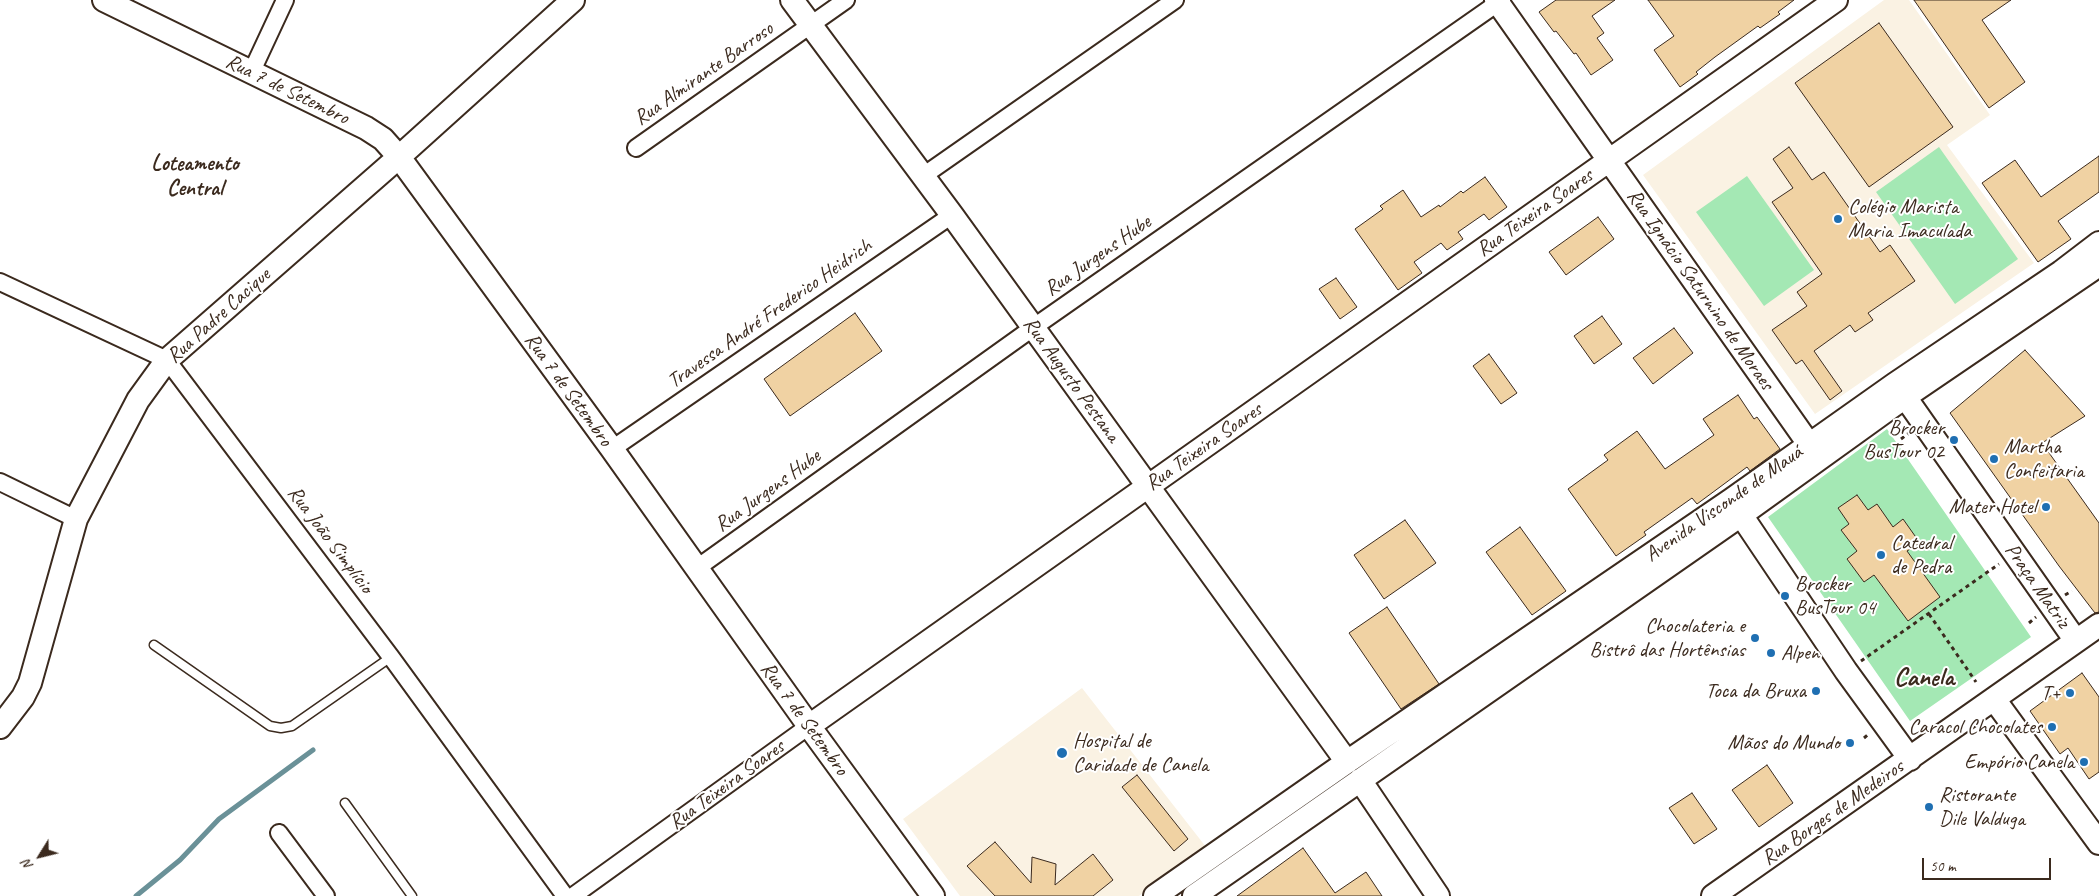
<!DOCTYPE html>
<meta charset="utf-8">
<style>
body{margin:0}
#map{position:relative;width:2099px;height:896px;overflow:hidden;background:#fff;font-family:Caveat,sans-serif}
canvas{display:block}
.north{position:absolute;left:15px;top:831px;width:50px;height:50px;-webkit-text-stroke:4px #fff;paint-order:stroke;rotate:234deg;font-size:14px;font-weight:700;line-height:20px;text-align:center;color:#3b2a1e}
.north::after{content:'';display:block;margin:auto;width:18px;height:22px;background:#3b2a1e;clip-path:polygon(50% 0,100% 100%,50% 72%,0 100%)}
.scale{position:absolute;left:1922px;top:858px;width:129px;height:22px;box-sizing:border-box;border:2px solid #3b2a1e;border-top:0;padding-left:6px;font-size:15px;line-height:18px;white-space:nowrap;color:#3b2a1e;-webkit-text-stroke:4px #fff;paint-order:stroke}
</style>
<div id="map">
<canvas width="2099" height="896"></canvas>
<div class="north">N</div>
<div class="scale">50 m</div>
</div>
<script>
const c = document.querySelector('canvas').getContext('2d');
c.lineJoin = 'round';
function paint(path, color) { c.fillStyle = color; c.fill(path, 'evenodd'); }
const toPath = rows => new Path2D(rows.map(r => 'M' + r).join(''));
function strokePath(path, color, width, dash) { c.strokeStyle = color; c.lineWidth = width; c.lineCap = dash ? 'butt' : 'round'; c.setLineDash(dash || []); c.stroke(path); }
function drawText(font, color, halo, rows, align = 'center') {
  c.font = font + ' Caveat,sans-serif'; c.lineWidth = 4; c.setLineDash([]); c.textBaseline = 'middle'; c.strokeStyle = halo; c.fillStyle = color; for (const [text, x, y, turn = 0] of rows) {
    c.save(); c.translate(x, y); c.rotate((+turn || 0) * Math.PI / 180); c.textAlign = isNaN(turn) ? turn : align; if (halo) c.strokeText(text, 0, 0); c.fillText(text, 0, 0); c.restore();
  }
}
paint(toPath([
 [1884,0,1909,0,1990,115,1947,145,2034,263,1815,414,1643,175],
 [1082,688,1206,847,1139,896,960,896,903,819]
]), '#faf2e3');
paint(toPath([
 [1939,147,2018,259,1955,304,1876,192],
 [1747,176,1814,270,1764,306,1696,212],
 [1887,429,2031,637,1910,721,1768,517]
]), '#a4e8b4');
strokePath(toPath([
 [136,896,180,860,219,819,313,750]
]), '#6a9198', 5);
const building = toPath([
 [1556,0,1615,0,1592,16,1604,33,1597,38,1613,60,1591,75,1576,53,1574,54,1556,31,1554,32,1539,12,1556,0],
 [1648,0,1794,0,1778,12,1780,14,1760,28,1758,26,1715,57,1696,72,1698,74,1680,87,1654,50,1674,36,1648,0],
 [1914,0,2011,0,1982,20,2025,82,1989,108,1914,0],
 [1879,23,1953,127,1869,187,1795,83,1879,23],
 [1789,147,1812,180,1824,172,1880,252,1890,245,1915,281,1868,313,1873,320,1855,332,1850,325,1814,351,1842,391,1830,400,1802,360,1796,364,1772,330,1807,306,1797,292,1822,274,1772,202,1793,188,1773,159,1789,147],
 [2099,156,2099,192,2058,221,2071,239,2038,262,1982,183,2015,160,2041,197,2099,156],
 [1485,177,1507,207,1489,220,1484,214,1458,232,1463,239,1447,250,1441,243,1414,262,1422,273,1398,290,1355,229,1383,209,1380,206,1403,190,1421,217,1439,205,1440,207,1461,191,1463,193,1485,177],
 [1598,217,1614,239,1566,275,1549,252,1598,217],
 [1336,278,1357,307,1340,319,1319,289,1336,278],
 [855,313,882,351,790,416,764,379,855,313],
 [1602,316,1622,344,1594,364,1574,336,1602,316],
 [1674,328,1693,353,1653,384,1633,358,1674,328],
 [2025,350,2085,416,2042,443,2099,523,2099,612,2095,613,2059,566,1950,413,2025,350],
 [1489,354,1517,393,1501,404,1473,366,1489,354],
 [1738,395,1754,419,1757,417,1780,449,1750,471,1747,467,1697,504,1692,498,1644,532,1646,535,1616,556,1568,489,1608,460,1604,455,1637,431,1665,469,1714,435,1703,419,1738,395],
 [1857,495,1868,510,1877,504,1893,527,1903,519,1920,543,1907,551,1940,597,1908,621,1874,575,1864,582,1847,559,1857,551,1841,530,1849,524,1838,508,1857,495],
 [1405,520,1436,563,1384,599,1354,555,1405,520],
 [1520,527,1566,591,1532,615,1486,552,1520,527],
 [1387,607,1439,684,1401,709,1349,633,1387,607],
 [2082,673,2099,697,2099,772,2089,779,2068,748,2060,754,2030,711,2082,673],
 [1767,765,1793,803,1759,827,1732,790,1767,765],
 [1137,775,1188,839,1174,851,1122,787,1137,775],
 [1692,793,1717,829,1694,844,1669,808,1692,793],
 [995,842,1031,883,1032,857,1056,864,1055,885,1093,854,1113,880,1093,896,995,896,967,866,995,842],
 [1303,848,1335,893,1366,872,1382,896,1237,896,1303,848]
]);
paint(building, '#f0d2a3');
strokePath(building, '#3b2a1e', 1);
const lane = toPath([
 [154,645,270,726,281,728,292,726,391,657],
 [345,803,412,896]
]);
const street = toPath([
 [251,73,285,0],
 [636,148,846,0],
 [923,176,1175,0],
 [0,282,167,360,391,657,565,896],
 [612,449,952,215],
 [0,482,76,519],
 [697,568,1034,327,1502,0],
 [279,833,326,896],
 [573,896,809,726]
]);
const secondary = toPath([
 [104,0,366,128,383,139,399,157,612,449,809,726,933,896],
 [792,0,952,215,1347,762],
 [1496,0,1818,457],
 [1896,384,2076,641],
 [1733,503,1846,671,1910,759],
 [1994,699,2099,843],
 [809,726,1836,0],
 [0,727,23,697,30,683,76,519,138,400,167,360,399,157,573,0],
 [1360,780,1438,896],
 [1155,896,1347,762,1731,500,1895,384,2061,272,2099,243],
 [1194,896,1741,515,1905,397,2099,265],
 [1713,896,2099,625]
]);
strokePath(lane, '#3b2a1e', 11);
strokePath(street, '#3b2a1e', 20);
strokePath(secondary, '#3b2a1e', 26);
strokePath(toPath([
 [1901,439,1909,433],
 [2065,595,2072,591],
 [1929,614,1976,682],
 [2029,623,2036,617],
 [1861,661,1999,564],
 [1864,738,1870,733]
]), '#3b2a1e', 3, [4, 4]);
strokePath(lane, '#fff', 8);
strokePath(street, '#fff', 16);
strokePath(secondary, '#fff', 22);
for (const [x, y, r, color] of [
 [1838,219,5,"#1f6fb2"],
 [1954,440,5,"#1f6fb2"],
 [1994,459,5,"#1f6fb2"],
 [2046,507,5,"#1f6fb2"],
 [1881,555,5,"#1f6fb2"],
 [1785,596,5,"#1f6fb2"],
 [1755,638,5,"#1f6fb2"],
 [1771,653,5,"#1f6fb2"],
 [1816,691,5,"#1f6fb2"],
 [2070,693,5,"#1f6fb2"],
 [2052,727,5,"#1f6fb2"],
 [1850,743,5,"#1f6fb2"],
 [1062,753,6,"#1f6fb2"],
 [2084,762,5,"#1f6fb2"],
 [1929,807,5,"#1f6fb2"]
]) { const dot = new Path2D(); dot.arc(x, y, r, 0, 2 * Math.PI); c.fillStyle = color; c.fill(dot); strokePath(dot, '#fff', 2); }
drawText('21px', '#3b2a1e', '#fff', [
 ["Rua Almirante Barroso",704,74,-35],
 ["Rua 7 de Setembro",287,90,26],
 ["Rua Teixeira Soares",1535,213,-35],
 ["Rua Jurgens Hube",1098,256,-35],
 ["Rua Ignácio Saturnino de Moraes",1700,290,55],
 ["Travessa André Frederico Heidrich",770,314,-35],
 ["Rua Padre Cacique",219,316,-42],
 ["Rua Augusto Pestana",1071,380,54],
 ["Rua 7 de Setembro",568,390,54],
 ["Rua Teixeira Soares",1204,447,-35],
 ["Rua Jurgens Hube",768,491,-36],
 ["Avenida Visconde de Mauá",1724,504,-35],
 ["Rua João Simplício",330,540,53],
 ["Praça Matriz",2037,586,55],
 ["Rua 7 de Setembro",804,719,54],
 ["Rua Teixeira Soares",727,785,-36],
 ["Rua Borges de Medeiros",1833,813,-35]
]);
drawText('21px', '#3b2a1e', '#fff', [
 ["Colégio Marista",1848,207,"left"],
 ["Maria Imaculada",1848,231,"left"],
 ["Brocker",1944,428],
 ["BusTour 02",1944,452],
 ["Martha",2004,447,"left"],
 ["Confeitaria",2004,471,"left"],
 ["Mater Hotel",2036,507],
 ["Catedral",1891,543,"left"],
 ["de Pedra",1891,567,"left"],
 ["Brocker",1795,584,"left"],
 ["BusTour 04",1795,608,"left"],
 ["Chocolateria e",1745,626],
 ["Bistrô das Hortênsias",1745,650],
 ["Alpen",1781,653,"left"],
 ["Toca da Bruxa",1806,691],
 ["T+",2060,693],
 ["Caracol Chocolates",2042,727],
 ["Hospital de",1073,741,"left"],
 ["Caridade de Canela",1073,765,"left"],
 ["Mãos do Mundo",1840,743],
 ["Empório Canela",2074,762],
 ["Ristorante",1939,795,"left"],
 ["Dile Valduga",1939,819,"left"]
], 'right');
drawText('bold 22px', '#3b2a1e', '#fff', [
 ["Loteamento",195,164],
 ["Central",195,189]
]);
drawText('bold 26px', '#3b2a1e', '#fff', [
 ["Canela",1924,678]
]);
</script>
